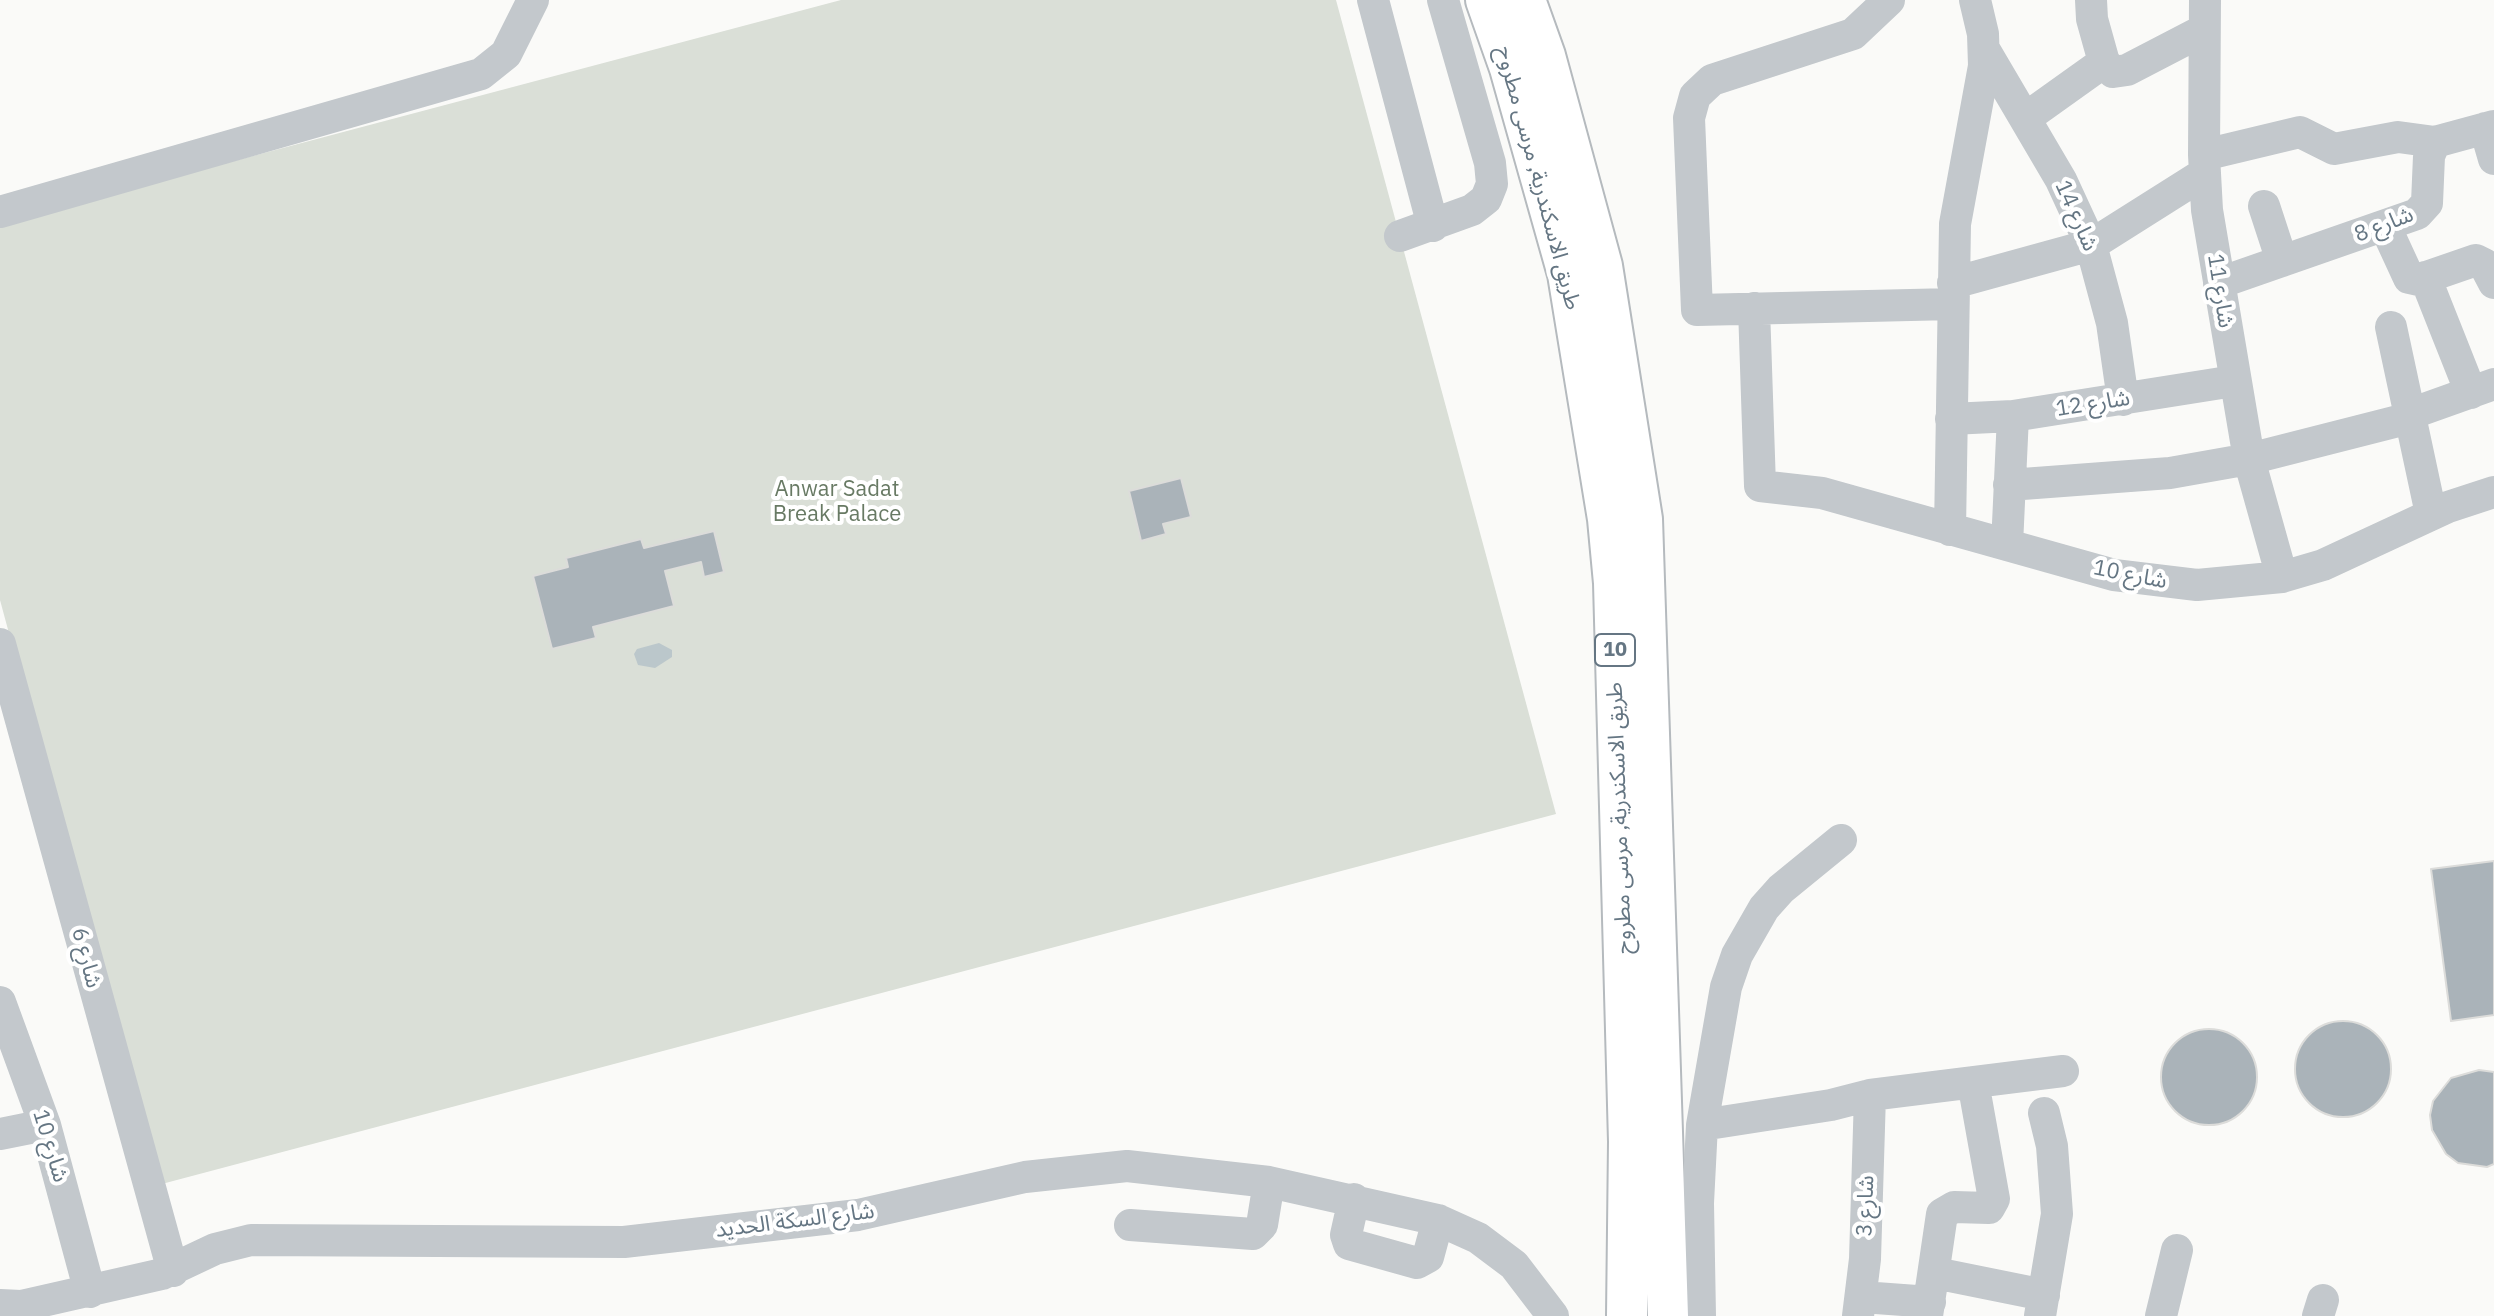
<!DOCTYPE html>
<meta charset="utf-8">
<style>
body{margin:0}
canvas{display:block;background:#fafaf8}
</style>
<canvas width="2494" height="1316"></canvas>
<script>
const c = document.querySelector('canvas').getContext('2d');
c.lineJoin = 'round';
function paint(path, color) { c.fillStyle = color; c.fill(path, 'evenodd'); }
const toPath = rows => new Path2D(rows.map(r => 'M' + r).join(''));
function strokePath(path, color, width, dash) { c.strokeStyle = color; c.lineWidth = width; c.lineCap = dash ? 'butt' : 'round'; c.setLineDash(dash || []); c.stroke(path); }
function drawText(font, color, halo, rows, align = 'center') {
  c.font = font + ' "IBM Plex Sans","Noto Sans Arabic",sans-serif'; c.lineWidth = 8; c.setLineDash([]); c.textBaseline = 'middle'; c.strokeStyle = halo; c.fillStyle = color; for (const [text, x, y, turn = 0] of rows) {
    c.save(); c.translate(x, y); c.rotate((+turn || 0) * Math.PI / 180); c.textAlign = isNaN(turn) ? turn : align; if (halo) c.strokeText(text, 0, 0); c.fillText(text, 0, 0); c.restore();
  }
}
paint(toPath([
 [841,0,1336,0,1556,814,158,1185,0,600,0,223]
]), '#dadfd7');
paint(toPath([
 [659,643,672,650,672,657,655,668,638,665,634,654,637,649]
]), '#bbc7cb');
const building = toPath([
 [1181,478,1191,517,1163,524,1166,534,1141,541,1129,491,1181,478],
 [714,531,724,572,704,577,701,562,665,571,674,606,593,627,596,638,552,649,533,576,568,567,566,558,641,539,644,548,714,531],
 [2494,861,2494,1015,2451,1021,2431,869,2494,861],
 '2295 1069a48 48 0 1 1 96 0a48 48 0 1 1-96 0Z',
 '2161 1077a48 48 0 1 1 96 0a48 48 0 1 1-96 0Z',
 [2479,1070,2494,1072,2494,1164,2487,1167,2458,1163,2446,1154,2432,1130,2430,1115,2433,1101,2451,1078,2479,1070]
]);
paint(building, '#aab3b9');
strokePath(building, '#dcdcda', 2);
const major = toPath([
 [1486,0,1510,68,1568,274,1608,519,1614,583,1629,1142,1627,1316],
 [1525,0,1545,56,1602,266,1642,519,1668,1316]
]);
strokePath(major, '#b5babe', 44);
strokePath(toPath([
 [1373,0,1433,226],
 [1889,0,1853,34,1712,80,1695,96,1689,118,1697,310,1953,304],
 [2091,0,2092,19,2104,62,2113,72,2127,70,2204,30],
 [2205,0,2204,155,2207,210,2249,459,2282,577],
 [1984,49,2061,180,2091,245,2112,323,2123,400],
 [2027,117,2104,62],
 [2485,128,2494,159],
 [2204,155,2300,132,2334,149,2398,137,2435,142],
 [2264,206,2282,261],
 [0,212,481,74,506,54,533,0],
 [2385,226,2409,278,2418,280,2476,260,2484,264,2494,283],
 [1400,236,1472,210,1486,199,1492,184,1490,163,1443,0],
 [2425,277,2471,393],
 [1953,283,2091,245,2205,173],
 [2219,283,2417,214,2427,203,2429,156,2435,142,2494,126],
 [1754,308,1760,486,1822,493,2114,575,2197,585,2282,577,2323,565,2448,507,2494,492],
 [2391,327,2431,514],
 [2410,414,2494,384],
 [1951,419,2013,416,2234,381],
 [2009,485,2170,473,2249,459,2410,418],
 [1950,530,1955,224,1984,66,1983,34,1975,0],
 [2007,545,2013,416],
 [0,644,173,1271],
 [0,1002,45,1125,90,1292],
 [1702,1125,1831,1105,1870,1095,2063,1071],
 [0,1134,45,1125],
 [1354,1199,1346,1235,1349,1244,1417,1263,1428,1257,1438,1220],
 [1130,1225,1253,1234,1262,1225,1269,1182],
 [1935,1273,2044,1295],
 [1862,1297,1930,1302],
 [0,1305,21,1306,162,1274,215,1249,251,1240,624,1242,858,1215,1025,1177,1127,1166,1269,1182,1438,1220,1478,1238,1514,1265,1553,1316],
 [1700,1316,1698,1203,1702,1125,1726,987,1737,955,1764,908,1781,889,1841,840],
 [1858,1316,1865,1259,1870,1095],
 [1927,1316,1942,1214,1954,1207,1989,1208,1994,1199,1973,1082],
 [2040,1316,2057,1214,2052,1146,2044,1113],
 [2161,1316,2177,1250],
 [2318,1316,2323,1300]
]), '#c3c8cc', 32);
strokePath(major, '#fff', 40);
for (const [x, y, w] of [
 [1615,650,40]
]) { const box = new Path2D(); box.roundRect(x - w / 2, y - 16, w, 32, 6); c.fillStyle = '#fff'; c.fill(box); strokePath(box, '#657683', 2); }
drawText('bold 20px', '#657683', null, [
 ["10",1615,650]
]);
drawText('22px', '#657683', '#fff', [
 ["طريق الاسكندرية, مرسى مطروح",1538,178,75],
 ["شارع 14",2076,216,66],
 ["شارع 8",2384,225,-21],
 ["شارع 11",2220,291,81],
 ["شارع 12",2093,404,-9],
 ["شارع 10",2130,575,11],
 ["طريق الاسكندرية, مرسى مطروح",1620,818,-92],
 ["شارع 6",86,958,75],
 ["شارع 10",50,1146,73],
 ["شارع 3",1866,1206,-88],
 ["شارع السكة الحديد",795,1221,-7]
]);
drawText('22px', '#687a64', '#fff', [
 ["Anwar Sadat",837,490],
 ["Break Palace",837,515]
]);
</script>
